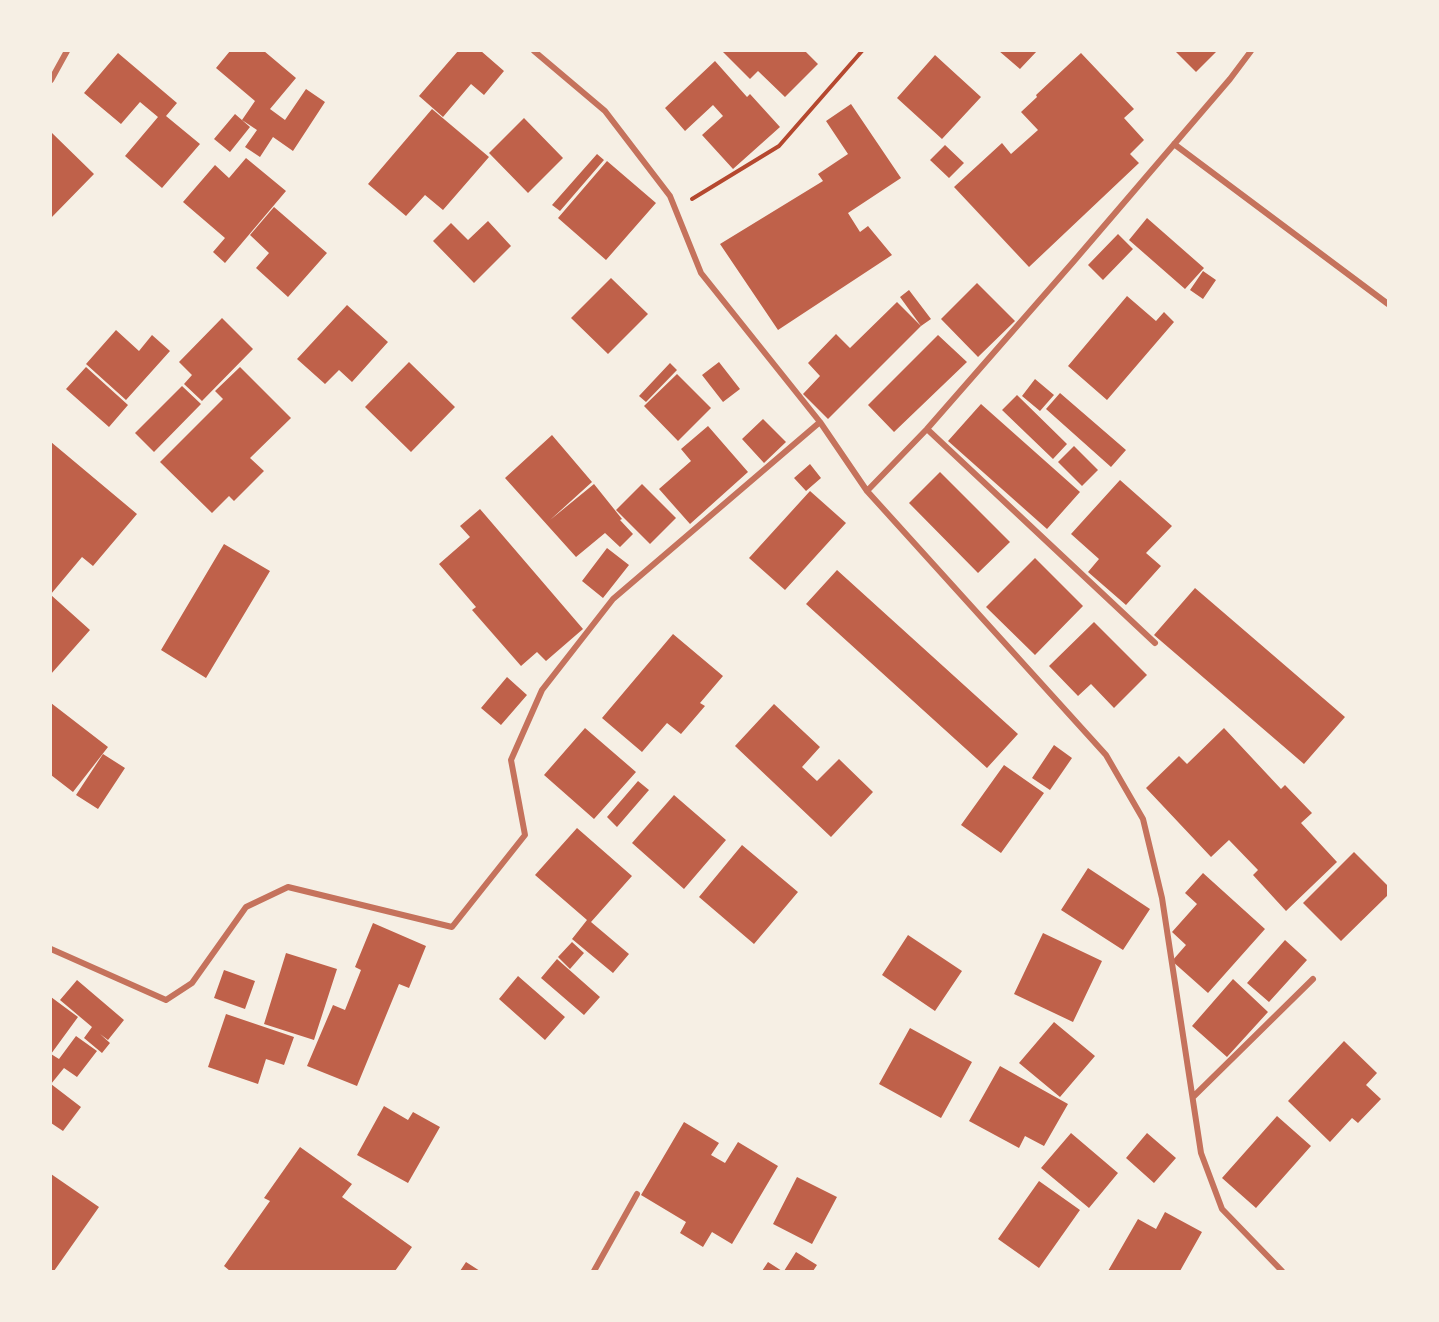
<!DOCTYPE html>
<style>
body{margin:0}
#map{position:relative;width:1439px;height:1322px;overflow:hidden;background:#f6efe4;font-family:Signika,sans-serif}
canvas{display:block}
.frame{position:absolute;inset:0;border:52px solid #f6efe4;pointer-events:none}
</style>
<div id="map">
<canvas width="1439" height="1322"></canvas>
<div class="frame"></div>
</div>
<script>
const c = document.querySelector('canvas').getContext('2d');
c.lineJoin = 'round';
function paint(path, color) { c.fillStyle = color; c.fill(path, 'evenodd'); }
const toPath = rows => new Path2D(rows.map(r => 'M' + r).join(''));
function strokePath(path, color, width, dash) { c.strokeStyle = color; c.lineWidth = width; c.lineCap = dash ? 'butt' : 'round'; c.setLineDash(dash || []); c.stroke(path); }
paint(toPath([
 [230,51,264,51,296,78,270,109,285,120,306,89,325,102,293,151,273,137,260,157,245,147,257,130,242,120,255,101,216,68],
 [458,51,481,51,504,71,484,95,471,84,443,117,419,96],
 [722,51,805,51,818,64,785,97,758,71,750,79],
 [999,51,1037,51,1020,69],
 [1175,51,1217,51,1196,72],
 [118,53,177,103,166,116,200,144,162,188,125,156,158,117,140,102,121,124,84,93],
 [1081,53,1134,109,1124,118,1144,140,1130,154,1139,163,1029,267,954,187,1002,143,1011,154,1038,130,1021,112,1037,97,1036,95],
 [935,55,981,97,942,139,897,98],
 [715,61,747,97,750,94,780,127,733,169,702,135,723,116,713,105,685,131,665,108],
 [851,104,901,178,848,213,860,232,868,226,892,255,778,330,720,244,823,181,818,174,848,154,826,121],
 [432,109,489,157,443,210,425,195,406,216,368,184],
 [235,114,250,127,230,152,214,139],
 [524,118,563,158,528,193,489,153],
 [51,132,94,174,51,218],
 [945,145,964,163,949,178,930,160],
 [597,154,604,160,560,211,552,205],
 [246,158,286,191,225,263,213,252,225,238,183,202,215,165,229,178],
 [607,161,656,203,606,260,558,218],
 [274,207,327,253,288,297,256,268,269,253,250,235],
 [1147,218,1204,268,1185,289,1129,240],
 [488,221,511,246,474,283,433,241,451,223,468,240],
 [1118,234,1133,249,1103,280,1088,265],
 [1203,271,1216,280,1203,299,1190,290],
 [611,278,648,314,608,354,571,318],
 [977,283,1015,321,978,357,941,319],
 [909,290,931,319,921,326,900,297],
 [1127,296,1156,321,1164,312,1174,322,1107,400,1068,366],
 [897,302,921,326,828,419,803,394,820,376,808,363,836,334,850,348],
 [347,305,388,342,352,382,339,370,325,384,297,359],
 [222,318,253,349,202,401,184,384,192,375,179,362],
 [116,330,139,351,152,335,170,351,126,400,86,364],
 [938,335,967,362,894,432,868,405],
 [409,362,455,407,411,452,365,407],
 [719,362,740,389,723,402,702,375],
 [670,363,677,370,646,402,639,396],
 [86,367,128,405,109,427,66,389],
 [240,367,291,418,250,458,264,471,234,501,229,496,212,513,160,462,223,399,215,391],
 [677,374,711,408,678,441,644,406],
 [1035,379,1054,395,1040,411,1022,396],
 [182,386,201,404,154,452,135,433],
 [1060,393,1126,450,1111,467,1046,409],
 [1017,395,1067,444,1053,459,1002,410],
 [981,404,1080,492,1047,529,948,441],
 [763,419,786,442,764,463,742,439],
 [708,426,748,472,690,524,659,489,691,461,681,449],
 [552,435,592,482,550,520,594,484,622,519,620,520,633,534,620,547,605,533,576,557,505,478],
 [51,442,137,514,93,566,82,557,51,594],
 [1074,446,1098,470,1082,486,1058,462],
 [810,464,821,478,806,491,794,478],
 [940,472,1010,542,978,573,909,503],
 [1120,480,1172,526,1146,553,1161,566,1126,605,1088,572,1099,559,1071,534],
 [642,484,676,518,650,544,616,510],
 [810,491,846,523,785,590,749,558],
 [480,509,583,629,546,661,537,652,521,666,472,610,476,607,439,564,470,537,460,526],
 [224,544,270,571,206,678,161,650],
 [607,548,629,565,603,598,582,581],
 [1035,558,1083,606,1035,655,986,607],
 [837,570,1018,734,987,768,806,604],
 [1195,588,1345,717,1304,764,1154,635],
 [51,595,90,630,51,674],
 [1094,622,1147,675,1114,708,1091,684,1078,696,1049,666],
 [673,634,723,676,700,703,705,706,681,734,667,723,642,752,602,718],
 [507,677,527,695,501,725,481,708],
 [51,703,108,747,73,792,51,775],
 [774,704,820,747,802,767,817,781,839,759,873,792,831,837,735,746],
 [585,728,636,772,594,819,544,775],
 [1224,728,1281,789,1285,785,1312,813,1301,823,1337,862,1286,911,1253,875,1258,870,1229,840,1211,857,1146,788,1179,756,1187,764],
 [1054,745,1072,758,1050,790,1032,778],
 [103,754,125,768,98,809,76,795],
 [1004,765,1044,793,1001,853,961,825],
 [638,781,649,790,617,827,607,817],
 [674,795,726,840,684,889,632,843],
 [577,828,632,876,591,922,629,954,613,973,572,939,587,920,535,875],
 [742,845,798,892,754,944,699,897],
 [1354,852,1388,886,1388,895,1341,941,1303,903],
 [1088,868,1150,909,1123,950,1061,910],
 [1203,873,1265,929,1208,993,1172,961,1186,945,1172,932,1197,904,1185,893],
 [373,923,426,946,409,988,399,984,357,1086,307,1066,333,1005,345,1010,361,970,355,967],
 [1043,933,1102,961,1073,1022,1014,994],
 [908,935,962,971,935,1011,882,975],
 [1285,940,1307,960,1269,1002,1247,983],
 [572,942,584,953,570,969,558,957],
 [286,953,337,969,314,1040,264,1024],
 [557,959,600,997,584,1015,541,978],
 [224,970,255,981,245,1009,214,998],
 [518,976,565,1017,545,1040,499,999],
 [1233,979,1268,1012,1227,1057,1192,1026],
 [77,980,124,1020,108,1040,100,1034,110,1043,102,1053,84,1038,92,1027,60,1000],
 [51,997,78,1017,51,1054],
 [226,1014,294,1037,284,1065,266,1059,258,1084,208,1067],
 [1054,1022,1095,1056,1060,1097,1019,1063],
 [910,1028,972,1062,941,1118,879,1084],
 [76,1036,97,1051,77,1077,64,1068,51,1084,81,1107,63,1131,51,1123,51,1054,59,1059],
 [1344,1041,1377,1073,1366,1085,1381,1099,1358,1123,1352,1118,1330,1142,1288,1101],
 [1000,1066,1068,1104,1044,1146,1025,1136,1019,1148,969,1121],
 [384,1106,408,1120,413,1112,440,1127,408,1183,357,1155],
 [1277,1116,1311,1146,1256,1208,1222,1178],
 [684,1122,719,1143,711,1155,725,1163,738,1142,778,1166,732,1244,712,1232,703,1247,680,1233,686,1222,641,1195],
 [1071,1133,1118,1173,1089,1208,1041,1168],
 [1147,1133,1176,1158,1154,1183,1126,1158],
 [300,1147,352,1184,342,1197,412,1247,395,1271,230,1271,224,1266,270,1201,264,1198],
 [51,1174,99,1207,54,1271,51,1271],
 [797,1177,837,1197,812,1244,773,1224],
 [1039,1181,1080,1210,1039,1268,998,1239],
 [1165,1212,1202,1232,1180,1271,1108,1271,1138,1219,1156,1229],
 [796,1252,817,1265,813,1271,784,1271],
 [466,1262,480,1271,460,1271],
 [768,1262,782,1271,762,1271]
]), '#bf614a');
strokePath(toPath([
 [692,199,779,146,862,51]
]), '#b5482f', 4);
strokePath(toPath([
 [534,51,605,111,670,196,701,273,820,422,867,491,1106,755,1143,819,1162,898,1201,1153,1222,1209,1282,1271],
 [51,80,67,51],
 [1174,144,1388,304],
 [927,429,1155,643],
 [867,491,927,429,1074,261,1230,79,1251,51],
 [51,949,166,1000,192,983,246,907,288,887,452,927,525,835,511,760,542,690,613,599,820,422],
 [1193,1097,1313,979],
 [594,1271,637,1194]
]), '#c5725c', 6);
</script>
